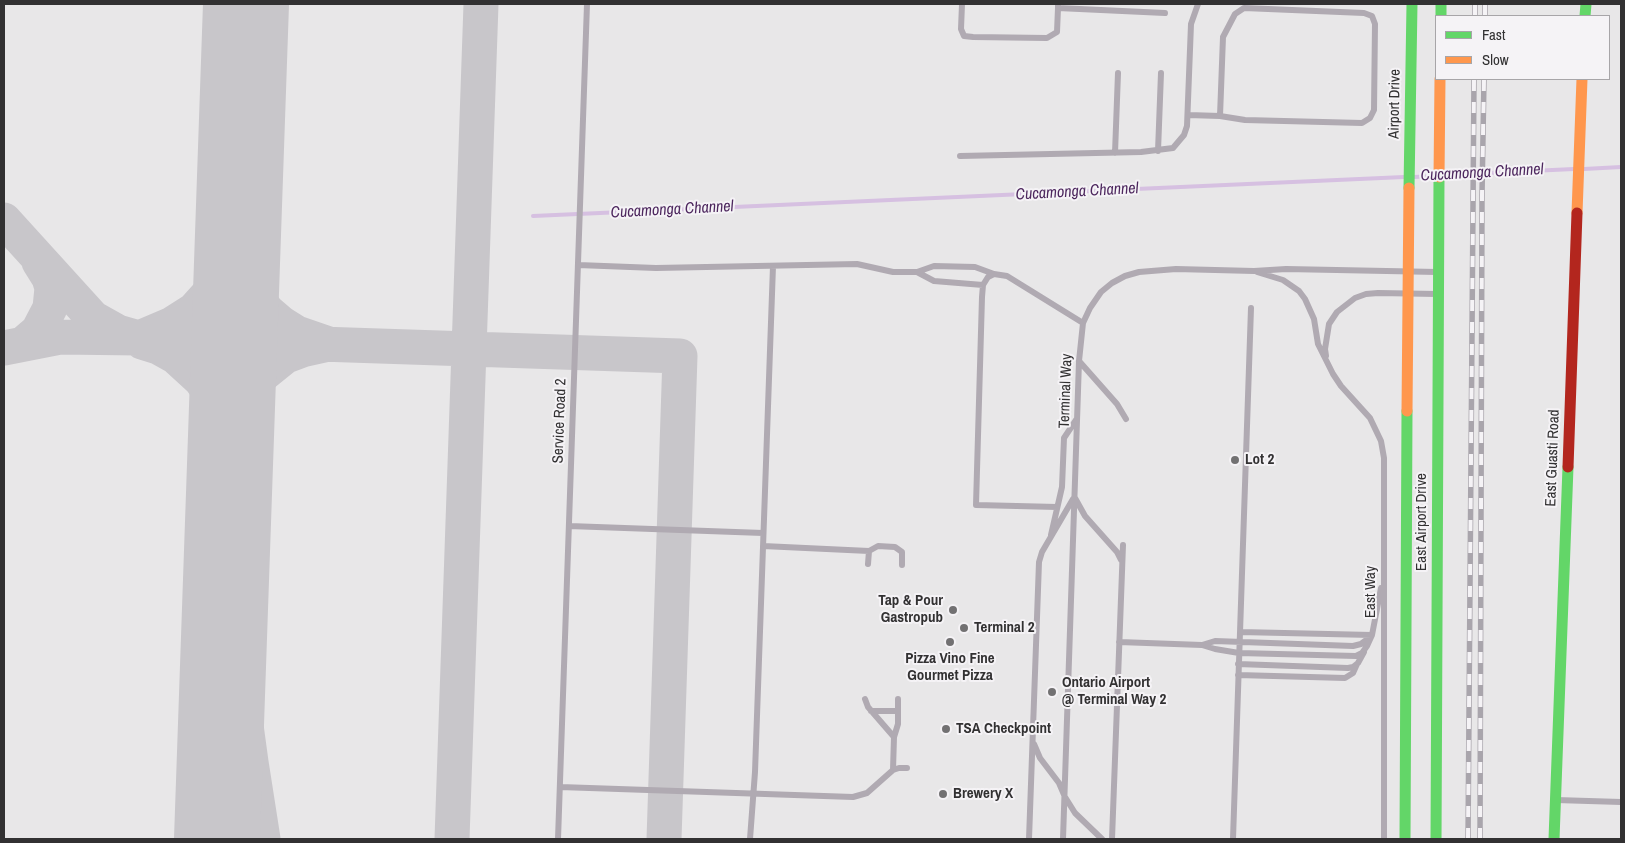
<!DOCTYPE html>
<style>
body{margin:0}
#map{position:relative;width:1625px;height:843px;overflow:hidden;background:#e8e7e8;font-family:"Archivo Narrow",sans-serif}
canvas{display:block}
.frame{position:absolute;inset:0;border:5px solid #323132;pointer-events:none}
.legend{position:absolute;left:1435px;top:15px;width:175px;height:65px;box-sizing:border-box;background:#f5f3f6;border:1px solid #a7a5a8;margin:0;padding:6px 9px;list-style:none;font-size:15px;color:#323132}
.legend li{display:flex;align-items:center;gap:10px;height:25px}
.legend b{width:25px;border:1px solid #a7a5a8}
</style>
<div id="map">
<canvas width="1625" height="843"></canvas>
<div class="frame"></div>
<ul class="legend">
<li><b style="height:6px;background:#63d668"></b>Fast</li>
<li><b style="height:6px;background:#ff974d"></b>Slow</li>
</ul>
</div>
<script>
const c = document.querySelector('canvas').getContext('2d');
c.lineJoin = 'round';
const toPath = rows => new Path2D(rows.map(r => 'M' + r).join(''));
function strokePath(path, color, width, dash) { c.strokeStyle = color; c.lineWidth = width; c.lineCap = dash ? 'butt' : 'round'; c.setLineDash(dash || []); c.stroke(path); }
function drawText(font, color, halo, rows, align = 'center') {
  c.font = font + ' "Archivo Narrow",sans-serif'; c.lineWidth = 4; c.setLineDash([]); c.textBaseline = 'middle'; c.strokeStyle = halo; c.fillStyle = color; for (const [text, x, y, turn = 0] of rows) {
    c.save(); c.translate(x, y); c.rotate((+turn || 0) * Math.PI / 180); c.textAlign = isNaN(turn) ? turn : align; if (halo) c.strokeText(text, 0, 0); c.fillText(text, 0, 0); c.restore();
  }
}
strokePath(toPath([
 [1584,169,1621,167],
 [1444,175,1574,169],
 [1414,177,1434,176],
 [533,216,1404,177]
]), '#d6c0e1', 4);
strokePath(toPath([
 [4,220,93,318,118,332,139,338,680,356,664,839],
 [142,342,158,347,176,357,200,379,211,394,224,426,230,455,235,584,242,696,251,762,263,839],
 [24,343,38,331,50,308,52,288,49,278,39,262],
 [4,348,60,337,139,338,172,324,194,310,212,290,228,261,237,231],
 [231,449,240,408,260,377,286,356,302,350,329,344,297,333,281,323,267,311,255,295,246,277,238,227],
 [452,839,481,4]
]), '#c8c6ca', 35);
strokePath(toPath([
 [217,839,246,4]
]), '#c8c6ca', 86);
strokePath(toPath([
 [962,4,961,29,964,36,973,37,1047,38,1057,32,1058,8],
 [1058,5,1058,8,1165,13],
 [1188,115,1220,116,1245,120,1362,123,1370,118,1374,110,1375,24,1372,16,1364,13,1244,8,1235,14,1223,37,1220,116],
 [1158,151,1161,73],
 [1115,153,1118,73],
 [960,156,1141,152,1173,148,1184,135,1187,126,1191,24,1198,4],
 [578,265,656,268,857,264,893,272,917,272],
 [1257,272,1283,280,1299,291,1305,299,1314,319,1318,344,1333,374,1341,386,1370,418,1381,441,1384,458,1384,839],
 [983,285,934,281,917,272,934,266,975,267,994,274],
 [1326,356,1325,349,1329,324,1337,312,1355,298,1366,294,1378,293,1437,294],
 [1079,361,1117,404,1126,419],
 [1075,498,1085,516,1117,552,1121,560],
 [1057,507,976,505,982,297,983,285,988,277,994,274,1007,276,1083,323],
 [569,526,763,533],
 [1051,535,1062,487,1064,438,1076,420],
 [763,546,869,551],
 [868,564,869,551,878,546,895,547,902,552,902,565],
 [1240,632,1372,635],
 [1119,642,1202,645,1215,649,1239,653,1356,656,1362,653,1367,646,1372,635,1381,588],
 [1202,645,1215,641,1353,646,1361,644,1369,638],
 [1238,664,1348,668,1353,667,1358,663,1364,652],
 [1238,675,1345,678,1353,673,1357,664],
 [865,699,868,707,894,737],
 [871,711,898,711],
 [1034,744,1040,758,1059,783,1065,797,1075,813,1102,839],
 [893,770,894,737,898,724,898,699],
 [560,787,853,797,867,793,893,770,899,768,907,768],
 [1556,800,1621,802],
 [558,839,587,4],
 [750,839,755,772,773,266],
 [1029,839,1039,562,1042,552,1073,499],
 [1063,839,1079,361,1083,323,1090,308,1101,292,1112,283,1125,276,1139,272,1176,269,1254,271,1286,269,1437,272],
 [1112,839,1123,545],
 [1233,839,1251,308]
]), '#b0aab2', 6);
strokePath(toPath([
 [1441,4,1441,16],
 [1585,16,1586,4],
 [1409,188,1412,4],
 [1405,839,1407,411],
 [1436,839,1439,177],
 [1554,839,1568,467]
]), '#63d668', 11);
strokePath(toPath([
 [1439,177,1440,79],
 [1577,213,1582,79],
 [1407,411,1409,188]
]), '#ff974d', 11);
strokePath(toPath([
 [1568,467,1577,213]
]), '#b3261e', 11);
const rail = toPath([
 [1475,16,1475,4],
 [1485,16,1485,4],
 [1468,839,1474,79],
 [1480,839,1482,195,1484,79]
]);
strokePath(rail, '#a9a5ac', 5.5);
strokePath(rail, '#f5f3f6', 4, [11]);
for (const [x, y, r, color] of [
 [1235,460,5,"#727172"],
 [953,610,5,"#727172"],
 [964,628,5,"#727172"],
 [950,642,5,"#727172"],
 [1052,692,5,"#727172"],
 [946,729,5,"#727172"],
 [943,794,5,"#727172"]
]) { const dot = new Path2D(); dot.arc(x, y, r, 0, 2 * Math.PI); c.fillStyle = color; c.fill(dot); strokePath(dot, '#f5f3f6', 2); }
drawText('15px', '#323132', '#f5f3f6', [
 ["Airport Drive",1395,104,-89],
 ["Terminal Way",1066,391,-88],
 ["Service Road 2",560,421,-88],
 ["East Guasti Road",1553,458,-88],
 ["East Airport Drive",1422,522,-90],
 ["East Way",1371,592,-90]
]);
drawText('bold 15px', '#323132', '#f5f3f6', [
 ["Lot 2",1245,460],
 ["Tap & Pour",943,601,"right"],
 ["Gastropub",943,618,"right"],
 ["Terminal 2",974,628],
 ["Pizza Vino Fine",950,659,"center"],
 ["Gourmet Pizza",950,676,"center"],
 ["Ontario Airport",1062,683],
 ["@ Terminal Way 2",1062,700],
 ["TSA Checkpoint",956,729],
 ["Brewery X",953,794]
], 'left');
drawText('italic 16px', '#4d275e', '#f5f3f6', [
 ["Cucamonga Channel",1482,173,-3],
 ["Cucamonga Channel",1077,192,-3],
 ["Cucamonga Channel",672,210,-3]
]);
</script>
